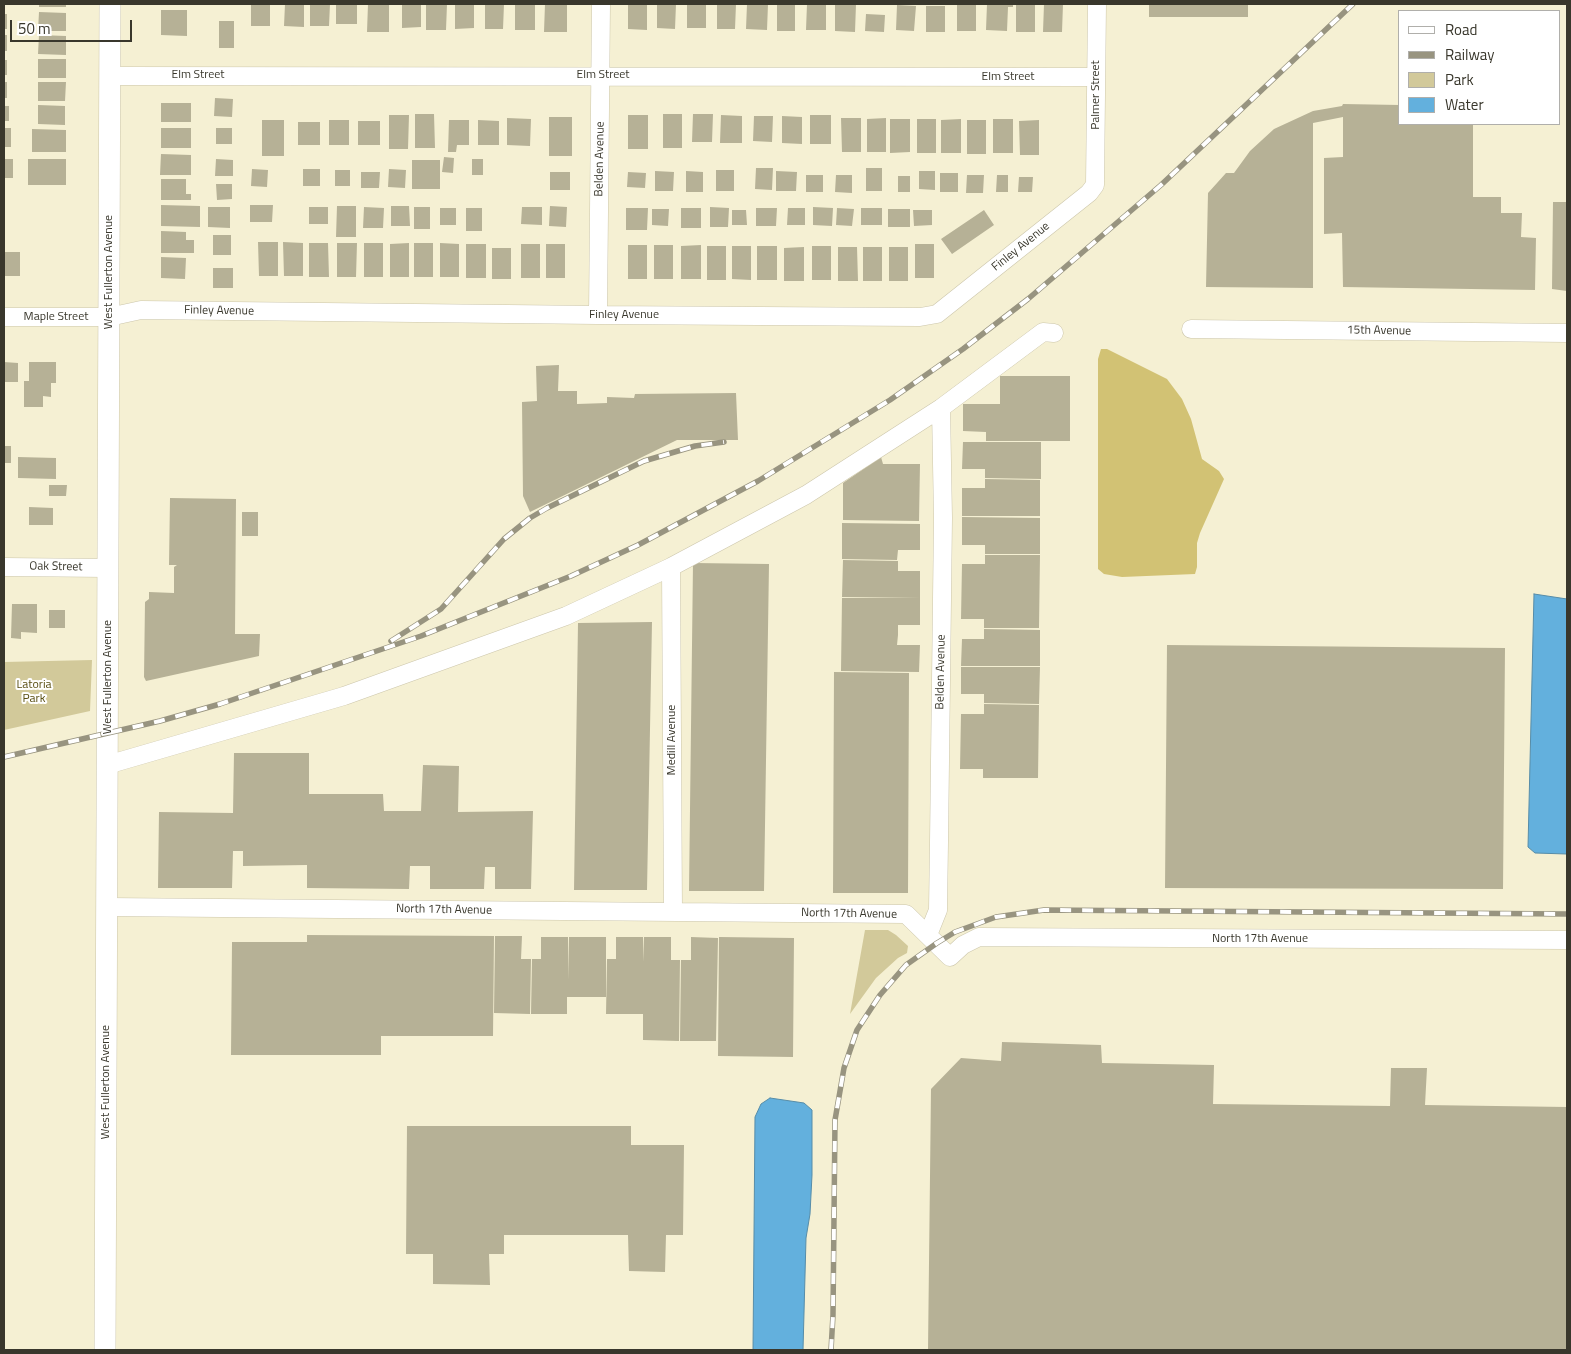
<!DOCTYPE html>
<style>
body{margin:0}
#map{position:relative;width:1571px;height:1354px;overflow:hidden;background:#f5f0d3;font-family:"Titillium Web",sans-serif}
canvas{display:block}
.frame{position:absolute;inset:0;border:5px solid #39372c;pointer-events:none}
.legend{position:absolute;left:1398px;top:10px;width:162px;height:115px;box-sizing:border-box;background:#fff;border:1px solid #b0afab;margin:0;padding:6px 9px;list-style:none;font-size:15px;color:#39372c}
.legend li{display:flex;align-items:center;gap:10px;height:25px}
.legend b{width:25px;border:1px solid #b0afab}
.scale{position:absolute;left:10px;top:20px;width:122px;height:22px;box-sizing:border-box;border:2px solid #39372c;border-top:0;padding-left:6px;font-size:15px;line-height:18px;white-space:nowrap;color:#39372c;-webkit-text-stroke:4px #fff;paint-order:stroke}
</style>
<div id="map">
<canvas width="1571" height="1354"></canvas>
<div class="frame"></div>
<ul class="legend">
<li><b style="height:6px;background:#fff"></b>Road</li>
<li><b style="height:6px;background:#989480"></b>Railway</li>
<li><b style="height:14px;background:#d2c99a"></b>Park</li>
<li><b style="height:14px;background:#63b0dd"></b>Water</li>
</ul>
<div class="scale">50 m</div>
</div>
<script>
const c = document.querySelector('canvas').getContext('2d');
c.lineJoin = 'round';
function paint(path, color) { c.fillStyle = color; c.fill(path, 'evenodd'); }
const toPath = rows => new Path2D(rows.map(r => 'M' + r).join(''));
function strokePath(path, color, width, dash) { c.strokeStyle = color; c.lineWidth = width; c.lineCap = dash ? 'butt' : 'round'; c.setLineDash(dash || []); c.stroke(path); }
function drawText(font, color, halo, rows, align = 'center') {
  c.font = font + ' "Titillium Web",sans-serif'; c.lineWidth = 4; c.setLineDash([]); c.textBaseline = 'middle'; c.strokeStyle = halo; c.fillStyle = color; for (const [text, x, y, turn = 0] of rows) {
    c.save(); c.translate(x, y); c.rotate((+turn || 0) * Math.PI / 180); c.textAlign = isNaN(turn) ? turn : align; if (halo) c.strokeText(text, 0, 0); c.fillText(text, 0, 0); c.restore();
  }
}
paint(toPath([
 [92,660,90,711,4,730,4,662],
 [865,930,888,930,896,935,908,946,907,953,898,958,876,978,850,1014]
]), '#d2c99a');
paint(toPath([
 [1101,349,1107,349,1167,379,1182,399,1191,419,1202,459,1219,471,1224,479,1200,533,1197,543,1197,567,1195,574,1122,577,1104,574,1098,569,1098,359]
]), '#d2c274');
const water = toPath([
 [1534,594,1567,599,1567,854,1535,853,1528,847,1534,594],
 [770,1098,804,1103,812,1110,812,1175,810,1214,806,1238,803,1350,753,1350,755,1117,761,1104,770,1098]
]);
paint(water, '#63b0dd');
strokePath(water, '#568ca8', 1);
paint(toPath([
 [39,4,66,4,66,7,39,7],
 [251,4,270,4,270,26,251,26],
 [285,4,304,4,304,27,284,26],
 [310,4,330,4,329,26,310,26],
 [336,4,357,4,357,24,336,24],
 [368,4,389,4,389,32,367,32],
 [402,4,421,4,421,27,402,28],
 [426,4,447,4,446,30,426,30],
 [455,4,474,4,474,28,455,29],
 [485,4,504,4,503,29,485,29],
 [515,4,535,4,535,30,515,30],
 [545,4,567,4,567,32,544,32],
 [628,4,647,4,647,30,628,29],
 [657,4,676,4,675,29,657,28],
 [687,4,706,4,706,28,687,28],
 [717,4,736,4,735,29,717,29],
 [747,4,768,4,767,30,746,29],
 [777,4,795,4,795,31,777,31],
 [807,4,826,4,826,30,806,30],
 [835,4,856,4,855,32,835,31],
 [957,4,976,4,976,31,957,31],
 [987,4,1013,4,1013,7,1008,7,1007,31,986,30],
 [1016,4,1035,4,1035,32,1016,32],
 [1044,4,1063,4,1062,32,1043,32],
 [1149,4,1248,4,1248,17,1149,17],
 [897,5,916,6,914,31,896,30],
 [926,6,945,6,945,32,926,32],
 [161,10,187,10,187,36,161,35],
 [39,12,66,13,66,31,38,31],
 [4,14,7,14,7,29,4,29],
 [866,14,885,15,884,32,865,31],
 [219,21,234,21,234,48,219,48],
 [4,35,7,35,7,51,4,51],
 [39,35,66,36,66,55,38,54],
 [38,59,66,59,66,78,38,78],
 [4,60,7,60,7,75,4,75],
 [4,82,7,82,7,98,4,98],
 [38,82,66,82,65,101,38,101],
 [215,98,233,99,232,117,214,116],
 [161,103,191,103,191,122,161,122],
 [1343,104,1400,105,1400,124,1473,124,1473,197,1501,197,1501,213,1522,213,1521,237,1536,238,1535,290,1343,287,1342,233,1324,234,1324,158,1343,157,1343,117,1313,123,1313,288,1206,287,1208,193,1226,173,1234,173,1250,151,1274,129,1313,111,1342,106],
 [38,105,65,106,65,125,38,124],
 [4,106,9,106,9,121,4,121],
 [415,114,434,114,435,148,415,148],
 [663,114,682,114,682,148,663,148],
 [693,114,713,114,712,142,692,142],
 [389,115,409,115,408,149,389,149],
 [628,115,648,115,648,149,628,149],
 [721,115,742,116,742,143,720,143],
 [810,115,831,115,831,144,810,144],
 [754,116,773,116,772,142,753,141],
 [782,116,802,117,802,144,782,143],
 [549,117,572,117,572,156,549,156],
 [507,118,531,119,530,146,507,145],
 [841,118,861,118,861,152,842,152],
 [886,118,886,152,867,152,867,119],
 [890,119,910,119,910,152,890,153],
 [917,119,936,119,936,153,917,153],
 [961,119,961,153,941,153,941,120],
 [993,119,1013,119,1013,153,993,153],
 [262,120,284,120,284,156,262,156],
 [329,120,349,120,349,145,329,145],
 [449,120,469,120,469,145,457,145,456,152,448,152],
 [478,120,499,121,499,145,478,145],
 [967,120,986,120,986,154,967,154],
 [1039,120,1039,155,1020,155,1019,121],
 [358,121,380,121,380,145,358,145],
 [298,122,320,122,320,145,298,145],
 [4,128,11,128,11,147,4,147],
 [161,128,191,128,191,148,161,148],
 [216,128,232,128,232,144,216,144],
 [32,129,66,130,66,152,32,152],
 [161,154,191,155,191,175,160,175],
 [444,157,454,158,453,173,442,172],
 [4,159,13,159,13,178,4,178],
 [28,159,66,159,66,185,28,185],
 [216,159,233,160,233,176,215,176],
 [472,159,483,159,483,175,472,175],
 [412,160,440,160,440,189,412,189],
 [756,168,773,168,772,190,755,189],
 [866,168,882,168,882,191,866,191],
 [252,169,268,170,267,187,251,186],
 [303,169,320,169,320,186,303,186],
 [389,169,406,170,405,188,388,187],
 [335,170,350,170,350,186,335,186],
 [716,170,734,170,734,191,716,191],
 [655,171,674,172,673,191,655,191],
 [686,171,703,172,703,192,686,192],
 [776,171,797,172,796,191,776,191],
 [919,171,935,171,935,190,919,189],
 [361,172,380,172,379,188,361,188],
 [550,172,570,172,570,190,550,190],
 [628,172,646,173,645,188,627,187],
 [940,173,958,173,958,192,940,192],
 [806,175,823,175,823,192,806,192],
 [836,175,852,175,852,193,835,192],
 [967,175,984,175,983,193,966,193],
 [997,175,1008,175,1008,192,996,192],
 [898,176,910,176,910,192,898,192],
 [1019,177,1033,177,1032,192,1018,192],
 [161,179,186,179,186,194,191,194,191,200,161,200],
 [216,184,232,184,232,199,217,200],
 [1553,202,1567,202,1567,291,1552,289],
 [161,205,200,206,200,227,161,226],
 [250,205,273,205,272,222,250,222],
 [337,206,356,206,356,237,336,237],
 [391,206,409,206,410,226,391,226],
 [550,206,567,207,566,227,549,226],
 [208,207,230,207,230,228,208,227],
 [309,207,328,207,328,224,309,224],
 [364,207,384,208,383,228,363,228],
 [414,207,430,207,430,229,414,229],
 [522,207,542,207,542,225,521,224],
 [710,207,729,208,728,227,710,227],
 [813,207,833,208,832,226,813,225],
 [440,208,456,208,456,225,440,225],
 [466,208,482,208,482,231,466,231],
 [626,208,648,208,647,230,626,230],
 [681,208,701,208,701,228,681,228],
 [756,208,777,208,776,226,756,226],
 [788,208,805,208,805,225,787,225],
 [837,208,854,209,852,226,836,225],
 [861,208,882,208,882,225,861,225],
 [652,209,669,209,668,226,652,225],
 [888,209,910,209,910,227,888,227],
 [732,210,746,210,747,225,732,225],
 [913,210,932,210,932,225,914,226],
 [984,210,994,225,952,254,941,239],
 [161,231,186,232,186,240,194,240,194,253,161,253],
 [213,235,231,235,231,255,213,255],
 [258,242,278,242,278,276,259,276],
 [283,242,303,243,303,276,284,276],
 [309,243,328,243,329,277,309,277],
 [337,243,357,243,356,277,337,277],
 [364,243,383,243,383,277,364,277],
 [409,243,409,277,390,277,390,244],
 [414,243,433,243,433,277,414,277],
 [440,243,459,244,459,277,440,277],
 [466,244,486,244,486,278,466,278],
 [521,244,540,244,540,278,521,278],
 [546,244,565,244,565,278,546,278],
 [915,244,934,244,934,278,915,278],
 [628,245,647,245,647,279,628,279],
 [654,245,673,245,673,279,654,279],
 [701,245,701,279,681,279,681,246],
 [707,246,726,246,726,280,707,280],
 [732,246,751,246,751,280,732,279],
 [757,246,777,246,777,280,757,280],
 [812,246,831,246,831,280,812,280],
 [804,247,804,281,784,281,784,248],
 [838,247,857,247,858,281,838,281],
 [863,247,882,247,882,281,863,281],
 [889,247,908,247,908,281,889,281],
 [492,248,511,248,511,279,492,279],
 [4,252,20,252,20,276,4,276],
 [161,257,186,258,185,279,161,278],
 [213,268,233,268,233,288,213,288],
 [4,362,18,363,18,382,4,382],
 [29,362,56,362,56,383,51,383,51,397,43,396,43,407,24,407,24,381,29,381],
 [559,365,558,391,577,391,577,404,607,403,607,397,634,398,635,394,736,393,738,440,677,440,530,512,523,496,522,402,537,401,536,366],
 [1000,376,1070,376,1070,441,986,441,986,432,963,431,963,404,1000,404],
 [963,442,1041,442,1041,479,985,478,985,469,962,469],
 [4,446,11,446,11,463,4,463],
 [18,457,56,458,56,479,18,478],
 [881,457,883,464,920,464,919,521,843,520,843,483],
 [985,479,1040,480,1040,516,962,516,962,488,985,488],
 [49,485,67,485,66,496,49,496],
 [170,498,236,499,235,634,260,634,259,656,146,681,144,677,145,602,149,599,149,592,174,593,174,567,177,565,169,565],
 [29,507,53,508,53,525,29,525],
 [242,512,258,512,258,536,242,536],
 [962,517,1040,518,1040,554,985,554,985,545,962,545],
 [842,523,920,524,920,550,898,550,897,560,842,559],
 [985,555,1040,555,1039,628,984,628,984,619,961,619,962,564,985,564],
 [843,560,898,561,898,571,920,571,920,598,842,597],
 [693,563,769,564,764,891,689,891],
 [842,598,920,598,920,625,898,625,898,635,897,645,920,645,919,672,841,671],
 [12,604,37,604,37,633,21,632,21,639,11,638],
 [49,610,65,610,65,628,49,628],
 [652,622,647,890,574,890,578,623],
 [984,629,1040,630,1040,666,961,666,962,639,984,639],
 [1167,645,1505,648,1503,889,1165,888],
 [961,667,1040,667,1039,704,984,703,984,694,961,694],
 [834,672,909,673,908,893,833,893],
 [984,704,1039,705,1038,778,983,778,983,769,960,769,961,714,984,714],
 [234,753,309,753,309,794,383,794,384,811,421,811,423,765,459,766,458,812,533,811,531,889,495,889,495,867,485,867,484,889,430,889,430,866,410,866,409,889,307,888,307,865,243,866,243,851,233,851,232,888,158,888,159,812,233,813],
 [307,935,494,936,493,1036,381,1036,381,1055,231,1055,232,942,307,942],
 [495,936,522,936,521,959,531,959,530,1014,494,1013],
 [541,937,568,937,568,980,569,937,606,937,606,997,567,997,567,1014,531,1014,532,959,541,959],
 [616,937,643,937,644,962,644,937,671,937,671,960,680,960,679,1041,643,1040,643,1014,606,1014,607,959,616,959],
 [691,937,718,938,716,1041,680,1041,681,960,691,960],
 [719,937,794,938,793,1057,718,1056],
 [1002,1042,1101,1045,1102,1063,1214,1065,1213,1104,1390,1106,1391,1068,1427,1068,1425,1105,1567,1107,1567,1350,928,1350,931,1089,961,1058,1001,1061],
 [407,1126,631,1126,631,1145,684,1145,683,1235,666,1235,665,1272,629,1271,628,1235,504,1235,504,1254,489,1254,490,1285,433,1284,433,1254,406,1254]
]), '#b6b196');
const minor = toPath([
 [110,76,1096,77],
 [598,315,601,4],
 [4,317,109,317,141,310,598,315,920,317,937,314,1089,193,1095,185,1097,4],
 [1191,329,1567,333],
 [4,567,108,568],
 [671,567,673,912],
 [107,765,344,696,566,616,671,567,806,495,941,408,1043,332,1054,333],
 [107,907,906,914,950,957,963,945,979,937,1567,940],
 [928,935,938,910,939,842,943,518,941,408]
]);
const tertiary = toPath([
 [105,1350,110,4]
]);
strokePath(minor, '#ccc6ab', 19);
strokePath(tertiary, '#ccc6ab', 22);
strokePath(minor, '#fff', 18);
strokePath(tertiary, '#fff', 21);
const rail = toPath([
 [391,641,441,609,504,539,530,518,547,508,644,461,695,446,724,442],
 [4,757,160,721,220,704,421,636,571,576,638,545,758,481,890,400,963,349,1028,299,1161,185,1353,4],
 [831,1350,833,1315,835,1120,844,1068,857,1030,880,995,906,965,937,943,955,932,996,917,1044,910,1567,914]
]);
strokePath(rail, '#989480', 5.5);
strokePath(rail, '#fff', 4, [11]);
drawText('12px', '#39372c', '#fff', [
 ["Elm Street",198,75],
 ["Elm Street",603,75],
 ["Elm Street",1008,77],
 ["Palmer Street",1096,95,-90],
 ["Belden Avenue",600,159,-89],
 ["Finley Avenue",1021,247,-39],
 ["West Fullerton Avenue",109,272,-90],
 ["Finley Avenue",219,311,1],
 ["Finley Avenue",624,315],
 ["Maple Street",56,317],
 ["15th Avenue",1379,331,1],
 ["Oak Street",56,567,1],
 ["Belden Avenue",941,672,-89],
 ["West Fullerton Avenue",108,677,-90],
 ["Medill Avenue",672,740,-90],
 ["North 17th Avenue",444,910,1],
 ["North 17th Avenue",849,914,1],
 ["North 17th Avenue",1260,939],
 ["West Fullerton Avenue",106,1082,-90]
]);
drawText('12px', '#594e12', '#fff', [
 ["Latoria",34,685],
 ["Park",34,699]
]);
</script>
